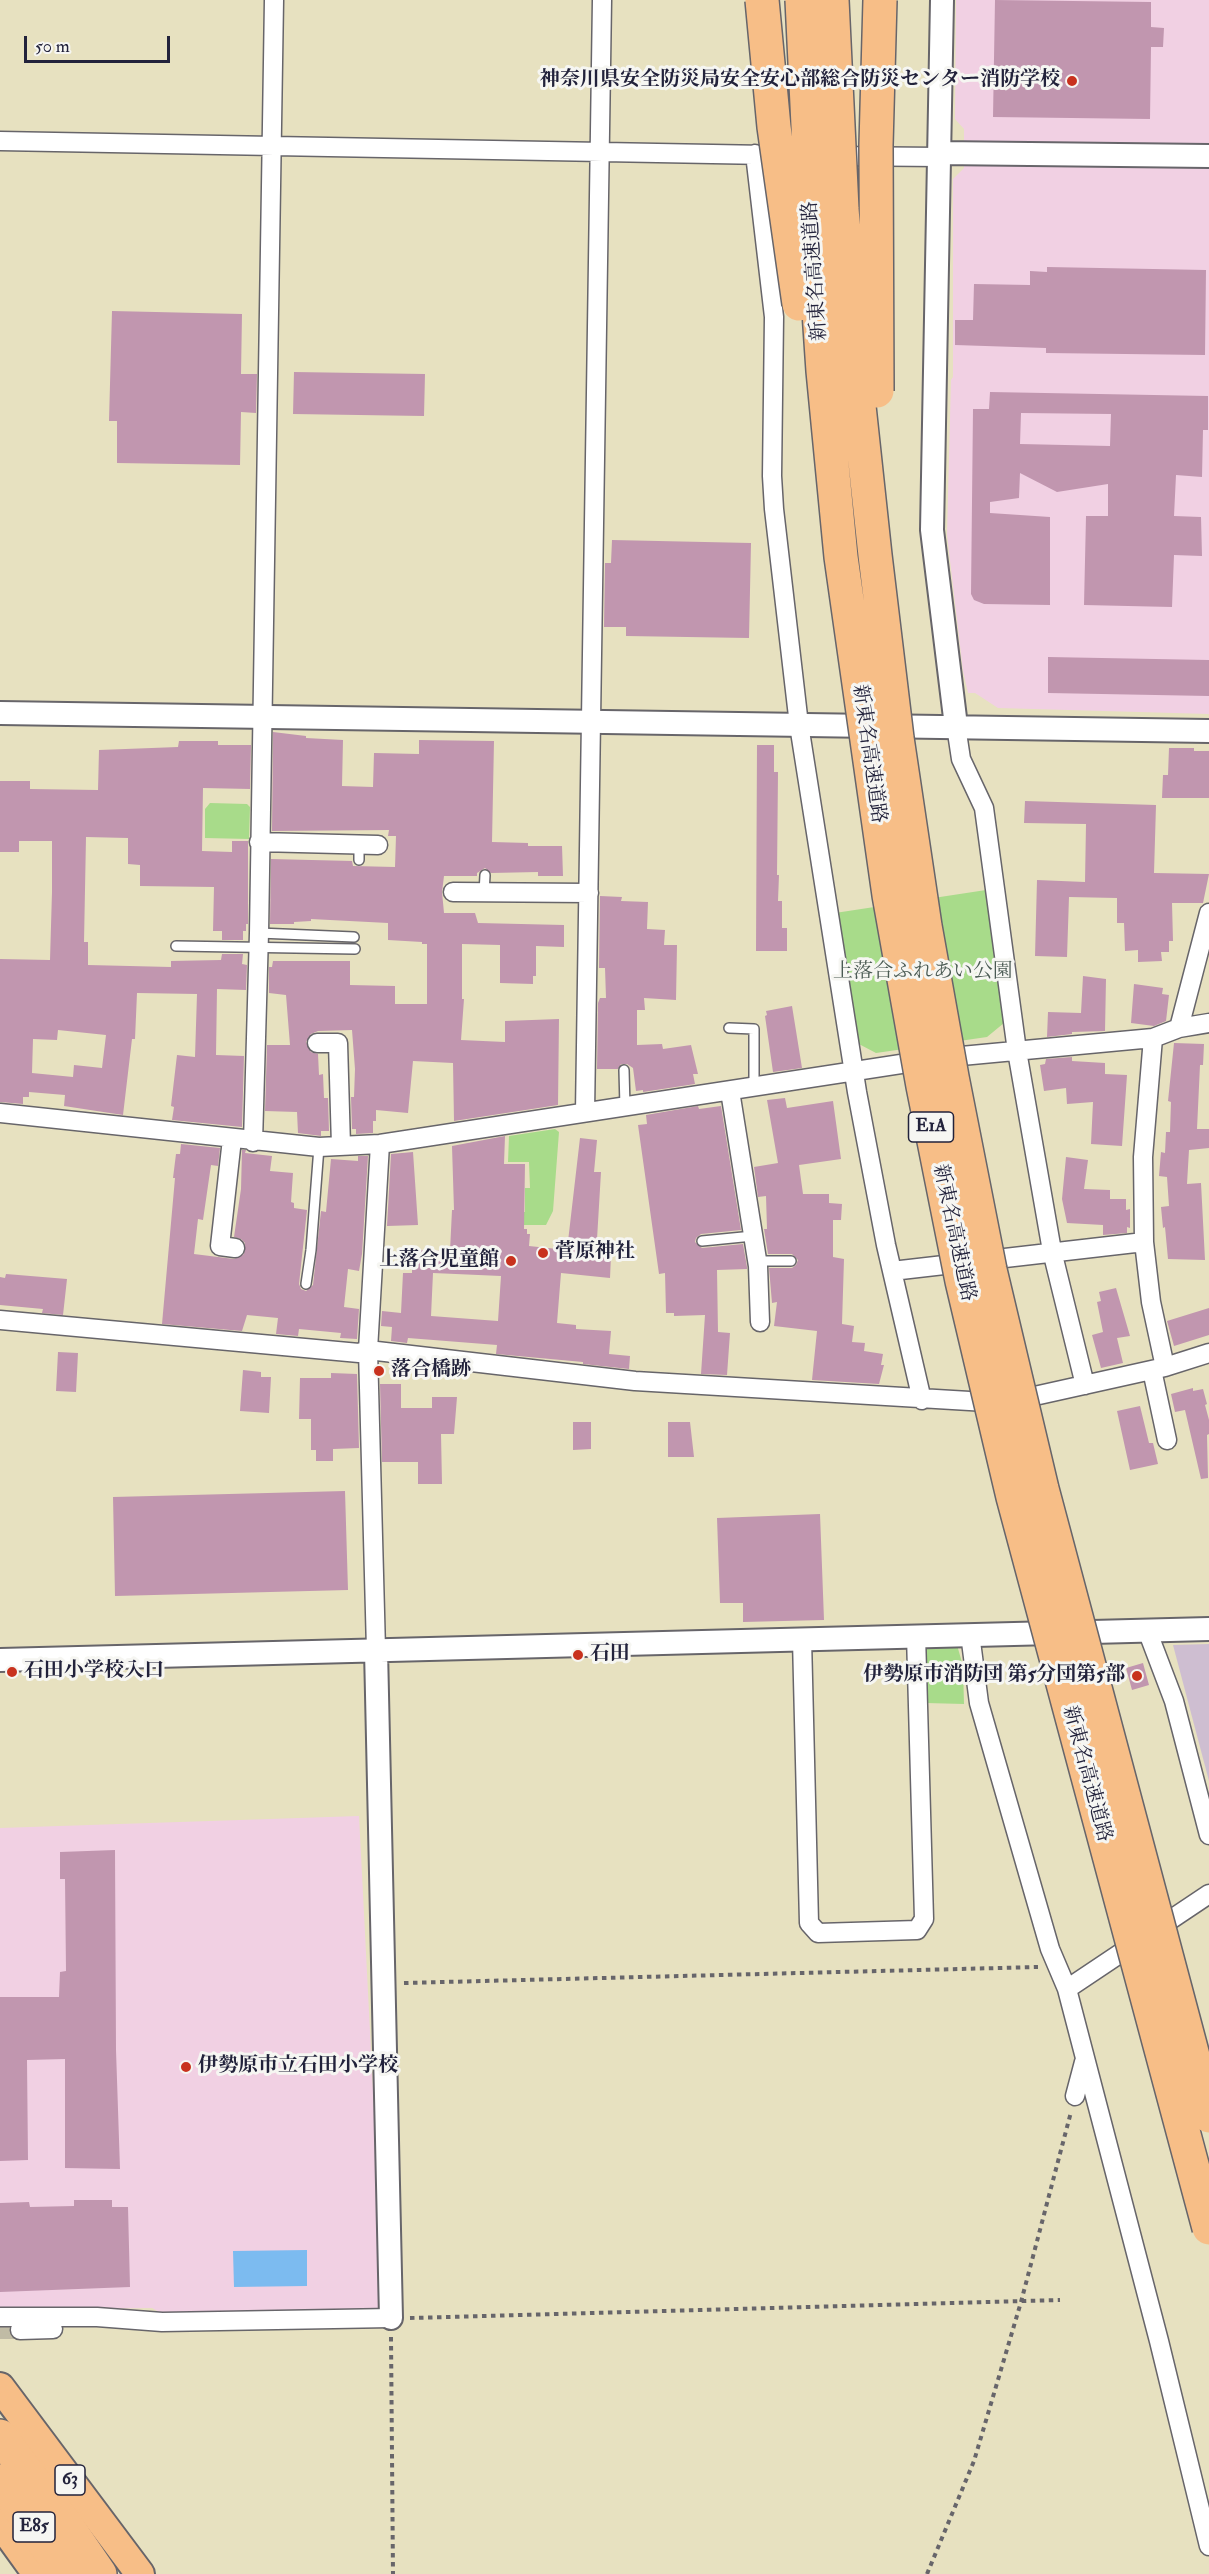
<!DOCTYPE html>
<meta charset="utf-8">
<style>
body{margin:0}
#map{position:relative;width:1209px;height:2574px;overflow:hidden;background:#e7e1c0;font-family:"IM FELL Double Pica",serif}
canvas{display:block}
.scale{position:absolute;left:24px;top:36px;width:146px;height:27px;box-sizing:border-box;border:3px solid #22223b;border-top:0;padding-left:8px;font-size:18px;line-height:21px;white-space:nowrap;color:#22223b;-webkit-text-stroke:4px #f6f6f2;paint-order:stroke}
</style>
<div id="map">
<canvas width="1209" height="2574"></canvas>
<div class="scale">50 m</div>
</div>
<script>
const c = document.querySelector('canvas').getContext('2d');
c.lineJoin = 'round';
function paint(path, color) { c.fillStyle = color; c.fill(path, 'evenodd'); }
const toPath = rows => new Path2D(rows.map(r => 'M' + r).join(''));
function strokePath(path, color, width, dash) { c.strokeStyle = color; c.lineWidth = width; c.lineCap = dash ? 'butt' : 'round'; c.setLineDash(dash || []); c.stroke(path); }
function drawText(font, color, halo, rows, align = 'center') {
  c.font = font + ' "IM FELL Double Pica","Noto Serif JP",serif'; c.lineWidth = 6; c.setLineDash([]); c.textBaseline = 'middle'; c.strokeStyle = halo; c.fillStyle = color; for (const [text, x, y, turn = 0] of rows) {
    c.save(); c.translate(x, y); c.rotate((+turn || 0) * Math.PI / 180); c.textAlign = isNaN(turn) ? turn : align; if (halo) c.strokeText(text, 0, 0); c.fillText(text, 0, 0); c.restore();
  }
}
paint(toPath([
 [956,0,1209,0,1209,714,998,708,975,693,968,693,963,671,947,535,951,380,953,377,953,179,964,168,964,129,955,119],
 [359,1816,384,2306,378,2312,170,2318,152,2308,0,2310,0,1828]
]), '#f1d0e3');
paint(toPath([
 [1209,1644,1209,1781,1173,1645]
]), '#cebed1');
paint(toPath([
 [210,803,247,804,250,807,249,839,205,838,205,809],
 [986,890,1004,1023,987,1037,876,1053,857,1043,835,913],
 [555,1129,559,1132,553,1211,546,1225,522,1225,505,1212,525,1212,525,1188,530,1188,529,1162,508,1162,509,1136],
 [929,1644,957,1645,963,1666,964,1704,926,1703,924,1650]
]), '#a8db8a');
paint(toPath([
 [307,2250,307,2286,234,2287,233,2251]
]), '#7cbbf0');
paint(toPath([
 [995,0,1151,2,1151,27,1164,28,1163,47,1151,47,1150,119,993,117],
 [1047,267,1206,270,1205,355,1046,353,1046,348,955,345,955,320,973,320,974,284,1030,285,1030,271,1047,272],
 [112,311,242,314,241,374,257,374,256,413,241,412,240,465,117,463,117,421,109,421],
 [294,372,425,374,424,416,293,414],
 [990,392,1208,396,1208,430,1203,430,1202,477,1176,475,1174,516,1201,517,1202,556,1174,555,1172,607,1084,605,1086,516,1108,516,1108,484,1057,492,1020,473,1019,498,990,502,990,513,1050,517,1050,605,984,604,974,600,971,594,973,409,989,409],
 [1021,413,1111,414,1110,446,1020,444],
 [612,540,751,543,749,638,626,636,626,627,604,627,605,563,611,563],
 [1048,657,1209,660,1209,696,1048,693],
 [273,732,306,736,306,738,343,740,342,786,373,787,374,753,419,754,419,740,494,741,492,842,528,843,528,846,562,846,563,876,538,876,538,872,491,873,485,868,477,873,477,876,444,876,442,892,444,913,475,913,478,923,564,925,564,947,536,946,536,976,533,976,533,984,500,983,500,945,462,944,462,999,464,999,461,1040,505,1042,505,1021,559,1019,558,1105,454,1121,453,1063,413,1061,408,1113,376,1110,376,1121,373,1121,373,1133,356,1134,356,1129,352,1129,351,1097,354,1097,355,1069,352,1030,318,1031,311,1034,306,1042,311,1052,318,1054,319,1075,323,1074,324,1098,328,1098,329,1131,321,1131,321,1136,298,1133,297,1112,265,1111,267,1045,290,1045,286,995,269,993,269,967,272,967,273,961,350,961,350,985,395,986,395,1004,427,1004,427,944,422,944,422,942,388,940,388,923,311,919,311,921,294,922,294,924,270,924,271,859,352,861,353,866,395,867,396,836,388,836,389,830,272,831],
 [179,741,218,741,218,745,251,745,250,789,203,788,202,851,232,852,232,841,248,841,248,924,246,924,246,931,243,931,243,940,222,940,222,931,213,931,214,887,140,886,140,865,128,864,128,838,86,837,84,942,88,942,88,965,171,967,171,961,221,960,222,954,243,954,242,964,247,965,246,990,217,989,216,1055,244,1056,242,1127,172,1120,174,1107,171,1106,177,1055,195,1057,197,994,137,993,135,1039,132,1039,123,1115,64,1106,65,1095,29,1092,29,1097,23,1097,23,1104,0,1102,0,959,50,960,52,892,52,841,19,841,19,852,0,852,0,781,30,781,30,789,98,790,99,750,178,747],
 [58,1030,106,1035,102,1068,74,1065,73,1077,32,1073,33,1039,57,1040],
 [757,745,774,745,774,772,778,772,777,875,779,875,778,901,782,901,782,928,787,928,787,951,756,951],
 [1169,748,1194,748,1194,751,1209,751,1209,798,1162,798,1163,775,1168,775],
 [1025,801,1156,805,1154,873,1209,874,1203,903,1172,903,1173,941,1169,941,1169,952,1161,952,1162,961,1138,962,1138,950,1125,951,1124,923,1117,923,1117,898,1069,897,1067,957,1035,956,1037,880,1085,882,1086,824,1024,823],
 [600,896,622,897,621,901,648,902,647,929,665,930,664,945,677,945,676,1000,644,998,645,1010,637,1010,637,1045,662,1044,663,1049,691,1045,698,1074,693,1074,695,1084,643,1092,643,1090,636,1091,633,1068,627,1064,621,1064,618,1069,597,1069,598,1003,600,998,606,998,605,968,599,968],
 [1083,976,1106,979,1105,1031,1072,1032,1072,1034,1047,1037,1048,1012,1081,1013],
 [1134,984,1163,988,1162,994,1169,995,1166,1021,1154,1026,1131,1023],
 [792,1006,802,1068,773,1072,765,1016,767,1015,766,1011],
 [1174,1043,1204,1044,1203,1065,1200,1065,1197,1129,1209,1129,1209,1148,1189,1150,1187,1184,1201,1183,1205,1260,1168,1259,1165,1227,1163,1228,1161,1207,1169,1206,1167,1177,1159,1176,1161,1152,1165,1153,1166,1132,1170,1132,1171,1102,1168,1101],
 [1072,1057,1072,1061,1105,1063,1105,1074,1127,1075,1122,1146,1091,1144,1093,1102,1067,1104,1066,1088,1044,1091,1040,1065,1045,1064,1046,1059],
 [785,1098,787,1108,833,1101,841,1159,799,1165,803,1194,829,1194,829,1203,842,1204,841,1220,833,1220,833,1257,844,1259,842,1324,854,1326,852,1342,865,1343,864,1351,883,1354,881,1365,884,1365,879,1384,812,1380,817,1331,774,1326,777,1302,772,1303,769,1268,792,1268,796,1265,798,1260,792,1254,768,1254,764,1229,767,1229,766,1196,758,1197,754,1167,778,1163,767,1100],
 [698,1106,699,1109,721,1106,741,1230,701,1234,696,1238,695,1242,702,1248,743,1244,747,1267,747,1269,717,1270,718,1332,730,1333,727,1375,701,1374,705,1315,674,1316,674,1313,666,1313,665,1273,659,1274,638,1125,647,1124,646,1115],
 [505,1136,504,1164,525,1164,524,1229,527,1229,527,1234,530,1234,529,1246,567,1250,580,1138,597,1140,594,1172,601,1172,596,1256,611,1255,610,1278,561,1273,557,1323,576,1325,576,1329,611,1331,609,1354,630,1356,629,1369,583,1364,583,1362,496,1354,497,1345,408,1338,407,1343,391,1341,392,1327,381,1326,382,1311,401,1313,403,1273,412,1273,412,1250,450,1251,452,1210,454,1210,452,1146],
 [433,1273,501,1276,498,1321,431,1316],
 [181,1144,220,1148,218,1166,211,1165,203,1220,198,1219,194,1254,234,1259,244,1254,245,1243,241,1239,234,1237,241,1189,242,1150,246,1150,245,1153,272,1156,270,1171,293,1173,291,1202,294,1203,294,1208,307,1210,299,1284,301,1289,306,1291,313,1285,321,1211,326,1212,331,1159,358,1161,358,1156,368,1156,362,1254,359,1271,348,1269,344,1307,359,1309,357,1339,340,1338,341,1333,299,1329,298,1336,276,1334,278,1318,247,1315,242,1331,162,1324,175,1178,173,1178,176,1154,180,1154],
 [413,1152,418,1225,387,1226,391,1154],
 [1066,1157,1088,1160,1084,1189,1110,1190,1110,1199,1126,1199,1126,1210,1130,1209,1130,1228,1127,1227,1127,1233,1103,1235,1103,1225,1067,1223,1062,1199],
 [6,1274,67,1279,63,1315,42,1313,43,1309,0,1305,0,1277,5,1278],
 [1116,1288,1130,1336,1117,1338,1123,1363,1101,1368,1092,1335,1103,1332,1097,1302,1101,1301,1099,1292],
 [1209,1308,1209,1335,1174,1346,1167,1321],
 [58,1352,78,1353,76,1392,56,1391],
 [243,1370,261,1372,261,1377,271,1377,269,1413,240,1411],
 [331,1373,357,1374,359,1448,333,1449,333,1461,316,1461,316,1450,311,1450,311,1419,299,1419,300,1378,331,1378],
 [380,1384,401,1384,401,1408,432,1408,432,1397,457,1397,454,1434,441,1434,442,1484,418,1484,418,1462,382,1462],
 [1193,1388,1193,1391,1203,1389,1207,1404,1205,1405,1209,1420,1209,1434,1207,1435,1208,1478,1201,1479,1185,1410,1175,1412,1171,1394],
 [1140,1406,1149,1443,1153,1443,1158,1464,1130,1470,1117,1411],
 [573,1422,591,1422,591,1449,573,1450],
 [668,1422,690,1422,694,1457,668,1457],
 [345,1491,348,1590,115,1596,113,1497],
 [820,1514,824,1620,743,1622,743,1603,720,1603,717,1518],
 [1143,1663,1149,1685,1132,1690,1126,1668],
 [115,1850,116,2050,120,2169,65,2168,65,2059,27,2060,28,2160,0,2161,0,1997,59,1997,60,1972,66,1971,65,1879,60,1879,60,1852],
 [74,2200,112,2200,112,2207,128,2207,130,2287,0,2292,0,2203,29,2202,30,2207,74,2206]
]), '#c196af');
strokePath(toPath([
 [0,2330,20,2330]
]), '#c0bba5', 18, [18, 9]);
const service = toPath([
 [359,860,359,844],
 [484,893,485,875],
 [259,933,354,937],
 [176,946,355,949],
 [729,1028,754,1029,754,1087],
 [624,1070,625,1107],
 [702,1241,753,1236],
 [757,1261,791,1261],
 [306,1284,311,1250,319,1147]
]);
const minor = toPath([
 [0,141,767,155],
 [755,154,774,317,772,476,774,509,799,725,857,1092,886,1245,922,1400],
 [831,156,940,157],
 [956,726,961,759,984,808,1017,1051,1052,1251,1085,1385],
 [259,842,378,845],
 [453,892,589,893],
 [1179,1028,1209,913],
 [1153,1038,1143,1157,1144,1242,1151,1302,1165,1367],
 [317,1043,338,1043,341,1146],
 [730,1091,758,1266,760,1322],
 [585,1112,602,0],
 [0,1113,319,1147,380,1144,940,1058,1153,1038,1179,1028,1209,1023],
 [232,1139,220,1246,235,1248],
 [253,1142,259,933,274,0],
 [892,1271,1144,1242],
 [0,1320,359,1353,368,1350,635,1381,1003,1403,1165,1367,1209,1353],
 [1152,1370,1167,1440],
 [1147,1630,1174,1701,1209,1835],
 [970,1634,979,1703,1050,1949,1067,1989,1159,2341,1209,2546],
 [802,1639,809,1923,818,1933,917,1930,924,1919,916,1635],
 [376,1650,368,1350,380,1144],
 [1067,1989,1209,1894],
 [1075,2096,1084,2062],
 [0,2317,97,2317,162,2322,391,2318],
 [20,2330,53,2329]
]);
const tertiary = toPath([
 [942,0,932,530,956,726],
 [940,153,1209,156],
 [0,713,1209,731],
 [376,1650,391,2318],
 [0,1660,1209,1629]
]);
const primary = toPath([
 [0,2387,140,2574],
 [0,2523,37,2574]
]);
const motorway = toPath([
 [0,2436,68,2527,100,2574],
 [0,2481,66,2574]
]);
strokePath(service, '#67656a', 12);
strokePath(minor, '#67656a', 21);
strokePath(tertiary, '#67656a', 26);
strokePath(primary, '#67656a', 32);
strokePath(motorway, '#67656a', 36);
strokePath(toPath([
 [404,1983,1038,1967],
 [410,2318,1060,2300],
 [391,2337,393,2574],
 [927,2574,974,2461,1021,2302,1071,2112]
]), '#67656a', 4, [4.5, 4.5]);
strokePath(service, '#fff', 9);
strokePath(minor, '#fff', 18);
strokePath(tertiary, '#fff', 22);
strokePath(primary, '#f7be87', 28);
strokePath(motorway, '#f7be87', 33);
const motorwayBridge = toPath([
 [762,0,774,127,799,304],
 [802,0,812,209,823,371,841,557,889,895,923,1086,962,1281,1013,1497,1209,2228],
 [832,0,842,209,855,369,875,555,897,738,925,926,952,1077,990,1270,1042,1489,1209,2116],
 [877,391,876,145,880,0]
]);
strokePath(motorwayBridge, '#67656a', 36, []);
strokePath(motorwayBridge, '#f7be87', 33);
for (const [x, y, r, color] of [
 [1072,81,6,"#c8321e"],
 [543,1253,6,"#c8321e"],
 [511,1261,6,"#c8321e"],
 [379,1371,6,"#c8321e"],
 [578,1655,6,"#c8321e"],
 [12,1672,6,"#c8321e"],
 [1137,1676,6,"#c8321e"],
 [186,2067,6,"#c8321e"]
]) { const dot = new Path2D(); dot.arc(x, y, r, 0, 2 * Math.PI); c.fillStyle = color; c.fill(dot); strokePath(dot, '#f6f6f2', 2); }
for (const [x, y, w] of [
 [931,1127,45],
 [70,2480,30],
 [34,2527,42]
]) { const box = new Path2D(); box.roundRect(x - w / 2, y - 15, w, 30, 4.5); c.fillStyle = '#f6f6f2'; c.fill(box); strokePath(box, '#22223b', 1.5); }
drawText('bold 18px', '#22223b', null, [
 ["E1A",931,1127],
 ["63",70,2480],
 ["E85",34,2527]
]);
drawText('bold 20px', '#22223b', '#f6f6f2', [
 ["神奈川県安全防災局安全安心部総合防災センター消防学校",1060,81,"right"],
 ["菅原神社",555,1253],
 ["上落合児童館",499,1261,"right"],
 ["落合橋跡",391,1371],
 ["石田",590,1655],
 ["石田小学校入口",24,1672],
 ["伊勢原市消防団 第5分団第5部",1125,1676,"right"],
 ["伊勢原市立石田小学校",198,2067]
], 'left');
drawText('20px', '#22223b', '#f6f6f2', [
 ["新東名高速道路",816,271,-94],
 ["新東名高速道路",868,754,82],
 ["新東名高速道路",953,1233,78],
 ["新東名高速道路",1086,1774,75]
]);
drawText('20px', '#4a5a53', '#f6f6f2', [
 ["上落合ふれあい公園",923,973]
]);
</script>
